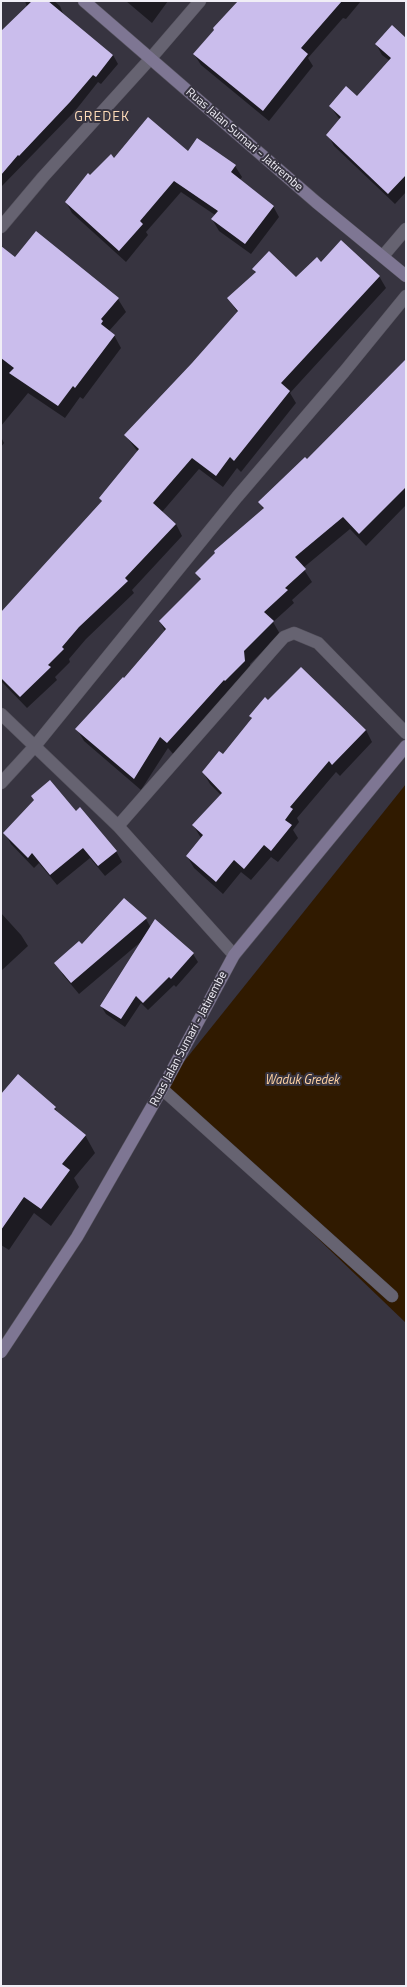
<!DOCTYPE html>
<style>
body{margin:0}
#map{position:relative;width:407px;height:1987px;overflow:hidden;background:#373440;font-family:"Titillium Web",sans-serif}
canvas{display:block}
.frame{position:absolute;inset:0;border:2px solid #f0eef6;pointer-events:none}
</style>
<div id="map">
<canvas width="407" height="1987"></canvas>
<div class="frame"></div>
</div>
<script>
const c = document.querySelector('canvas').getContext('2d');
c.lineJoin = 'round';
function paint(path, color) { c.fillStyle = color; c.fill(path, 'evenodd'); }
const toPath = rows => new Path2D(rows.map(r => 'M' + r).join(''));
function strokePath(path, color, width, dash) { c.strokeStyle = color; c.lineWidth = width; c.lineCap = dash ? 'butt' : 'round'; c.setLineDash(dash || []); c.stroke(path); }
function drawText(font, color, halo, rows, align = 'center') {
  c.font = font + ' "Titillium Web",sans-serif'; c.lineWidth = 4; c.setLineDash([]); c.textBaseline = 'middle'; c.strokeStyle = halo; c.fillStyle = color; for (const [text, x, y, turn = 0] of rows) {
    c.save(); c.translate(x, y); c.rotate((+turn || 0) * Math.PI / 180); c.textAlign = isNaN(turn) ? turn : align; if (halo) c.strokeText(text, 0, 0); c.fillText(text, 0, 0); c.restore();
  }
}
paint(toPath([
 [406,784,406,1323,162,1089]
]), '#301a00');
paint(toPath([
 [25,1,54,1,60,6,64,16,113,55,118,64,101,84,98,82,75,111,1,187,1,32,27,7],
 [126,1,168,1,152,23],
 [239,1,361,1,346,19,343,18,308,58,313,66,269,121,201,65,194,54],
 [406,37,406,192,395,204,334,146,328,135,340,120,330,106,357,97,390,61,382,55,376,44],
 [189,152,235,166,242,177,240,180,273,206,279,217,251,254,219,231,212,219,215,215,181,192,146,232,148,235,126,262,72,213,66,202,90,177,114,159],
 [36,232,118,299,126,312,109,331,114,335,121,348,83,399,80,397,65,418,28,393,1,426,1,248,15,258],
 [321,263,379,276,386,288,290,393,296,403,241,472,237,468,223,487,199,469,162,512,176,524,182,536,132,590,134,593,86,639,69,659,70,662,55,677,57,680,27,708,1,681,1,614,102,502,100,499,138,452,125,435,193,364,238,313,228,298,256,274,253,269,296,278],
 [406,361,406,505,366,546,350,529,303,568,312,582,292,600,294,603,273,622,280,634,250,664,251,673,174,755,168,748,141,790,84,741,77,729,124,680,165,631,160,622,201,581,196,573,264,510,259,502,307,460],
 [1,437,4,443,1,447],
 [268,702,366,730,372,742,340,776,336,772,297,818,299,822,293,830,298,838,278,862,271,857,251,880,241,872,223,894,194,868,187,856,201,838,193,825,221,795,210,784,203,772,223,756,252,719,250,716],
 [34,800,76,812,116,851,122,862,105,876,90,858,57,885,39,863,34,868,11,844,5,833],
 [1,913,21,935,28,946,1,971],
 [146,919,151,928,193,954,198,962,176,987,174,985,148,1010,141,1003,125,1027,106,1014,101,1006,143,940,79,994,63,975,56,963,82,945],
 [1,1095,55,1108,60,1116,85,1135,95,1153,74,1178,79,1187,51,1226,34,1213,9,1250,1,1245]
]), '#0007');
paint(toPath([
 [32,1,48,1,113,55,96,77,93,75,70,102,19,156,18,155,1,175,1,31],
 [238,1,342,1,301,48,308,54,263,111,193,54,214,30,213,28],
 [392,25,406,38,406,175,388,194,326,135,341,117,329,106,346,86,357,96,391,58,375,44],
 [148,117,188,151,197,138,236,165,231,172,274,206,245,244,211,219,218,211,174,181,140,221,143,224,119,251,65,202,88,173,90,175,111,154,114,158],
 [36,231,119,298,101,319,103,321,101,324,115,335,75,388,73,386,58,406,9,373,14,368,1,358,1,246,15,257],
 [341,240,380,276,281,383,290,391,234,461,230,457,216,476,192,458,153,503,176,524,125,578,128,581,79,627,62,647,64,649,48,665,51,667,20,697,1,678,1,612,102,501,99,498,139,449,124,435,192,363,238,311,227,298,256,272,252,269,269,251,296,277,317,257,321,262],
 [406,359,406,487,359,534,343,517,295,557,306,569,285,588,288,590,264,612,274,621,244,651,245,661,225,681,224,680,167,743,160,737,134,779,75,729,123,677,124,678,166,629,159,621,201,579,195,573,215,553,214,551,264,508,258,502,305,457,307,459],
 [301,667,366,730,332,765,329,761,290,807,293,809,285,820,292,825,271,851,264,845,244,869,234,860,216,882,186,856,203,835,192,825,222,793,202,772,219,751,223,754,252,718,249,716,265,697,268,700],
 [50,780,76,811,80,807,117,851,98,866,83,848,50,875,32,853,28,858,3,833,34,800,31,796],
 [124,898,147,918,71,983,54,963,79,941,82,944],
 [155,919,194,953,171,979,169,977,143,1003,136,996,121,1019,100,1006],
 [18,1074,56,1107,54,1109,86,1135,62,1164,70,1170,41,1209,24,1197,1,1230,1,1094]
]), '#cabdec');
const street = toPath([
 [1,227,43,177,151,58,200,1],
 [383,256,406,229],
 [1,714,118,826,234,955],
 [1,783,35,746,237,497,344,372,406,296],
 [118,826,275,647,284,637,294,633,318,643,406,733],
 [162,1089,392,1296]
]);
const secondary = toPath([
 [84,1,316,202,406,276],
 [1,1352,77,1237,162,1089,234,955,406,746]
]);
strokePath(street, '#55525d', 13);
strokePath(secondary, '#55525d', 13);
strokePath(street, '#666371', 12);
strokePath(secondary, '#7e7693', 12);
drawText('12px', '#f0eef6', '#373440', [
 ["Ruas Jalan Sumari - Jatirembe",244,140,41],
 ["Ruas Jalan Sumari - Jatirembe",189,1039,-62]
]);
drawText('italic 13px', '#fcd0a2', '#373440', [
 ["Waduk Gredek",302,1081]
]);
c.letterSpacing = '1px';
drawText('14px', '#fedcb9', '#373440', [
 ["GREDEK",102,118]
]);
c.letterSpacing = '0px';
</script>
